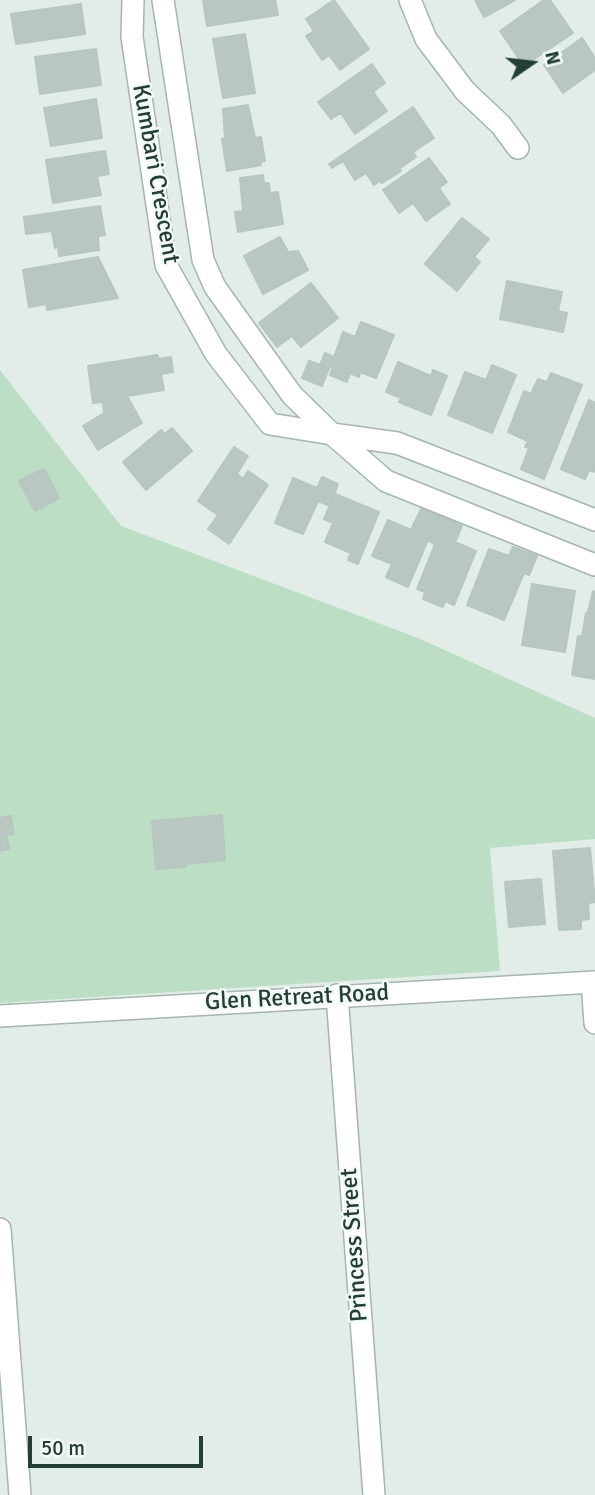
<!DOCTYPE html>
<style>
body{margin:0}
#map{position:relative;width:595px;height:1495px;overflow:hidden;background:#e2ede8;font-family:Signika,sans-serif}
canvas{display:block}
.north{position:absolute;left:497px;top:28px;width:70px;height:70px;-webkit-text-stroke:5px #f3f9f6;paint-order:stroke;rotate:76deg;font-size:19px;font-weight:700;line-height:28px;text-align:center;color:#223e37}
.north::after{content:'';display:block;margin:auto;width:24px;height:32px;background:#223e37;clip-path:polygon(50% 0,100% 100%,50% 72%,0 100%)}
.scale{position:absolute;left:28px;top:1436px;width:175px;height:32px;box-sizing:border-box;border:4px solid #223e37;border-top:0;padding-left:9px;font-size:21px;line-height:24px;white-space:nowrap;color:#223e37;-webkit-text-stroke:5px #f3f9f6;paint-order:stroke}
</style>
<div id="map">
<canvas width="595" height="1495"></canvas>
<div class="north">N</div>
<div class="scale">50 m</div>
</div>
<script>
const c = document.querySelector('canvas').getContext('2d');
c.lineJoin = 'round';
function paint(path, color) { c.fillStyle = color; c.fill(path, 'evenodd'); }
const toPath = rows => new Path2D(rows.map(r => 'M' + r).join(''));
function strokePath(path, color, width, dash) { c.strokeStyle = color; c.lineWidth = width; c.lineCap = dash ? 'butt' : 'round'; c.setLineDash(dash || []); c.stroke(path); }
function drawText(font, color, halo, rows, align = 'center') {
  c.font = font + ' Signika,sans-serif'; c.lineWidth = 5; c.setLineDash([]); c.textBaseline = 'middle'; c.strokeStyle = halo; c.fillStyle = color; for (const [text, x, y, turn = 0] of rows) {
    c.save(); c.translate(x, y); c.rotate((+turn || 0) * Math.PI / 180); c.textAlign = isNaN(turn) ? turn : align; if (halo) c.strokeText(text, 0, 0); c.fillText(text, 0, 0); c.restore();
  }
}
paint(toPath([
 [0,370,121,526,418,638,595,718,595,839,490,848,500,971,0,1003]
]), '#bbdec5');
const building = toPath([
 [203,0,275,0,278,15,207,26,203,0],
 [334,0,369,49,340,70,329,55,322,60,306,36,314,31,306,19,334,0],
 [475,0,515,0,484,17,475,0],
 [544,0,550,0,573,33,524,66,500,31,544,0],
 [81,4,85,34,16,44,11,14,81,4],
 [245,34,255,93,223,98,213,39,245,34],
 [582,38,595,58,595,70,563,93,544,65,582,38],
 [96,49,101,85,40,94,35,57,96,49],
 [372,64,385,83,373,92,387,111,355,134,341,113,331,119,318,102,372,64],
 [96,99,102,138,51,146,44,108,96,99],
 [248,105,255,138,261,137,265,161,260,162,261,165,227,171,222,139,225,138,223,109,248,105],
 [413,107,434,138,413,152,416,157,400,168,401,171,382,183,380,181,374,185,366,173,355,180,343,161,332,168,329,164,413,107],
 [105,151,109,174,97,176,101,195,53,203,46,160,105,151],
 [429,158,447,182,439,188,450,204,426,221,413,203,399,213,383,190,429,158],
 [263,175,264,183,269,183,270,193,278,192,283,224,238,232,235,212,243,211,240,178,263,175],
 [100,206,105,235,98,236,99,250,59,256,58,247,55,248,52,231,26,234,24,217,100,206],
 [462,218,489,239,474,257,480,262,457,291,425,264,462,218],
 [280,237,288,252,298,251,308,270,263,294,244,256,280,237],
 [98,257,118,298,47,310,46,304,29,307,23,270,98,257],
 [507,281,562,292,558,311,567,313,563,332,500,319,507,281],
 [311,283,338,318,301,347,292,336,277,347,259,323,311,283],
 [361,322,394,335,376,378,360,372,359,377,350,373,347,382,330,375,333,367,330,366,322,386,302,378,309,361,320,365,325,353,334,357,343,332,355,337,361,322],
 [157,355,159,359,171,357,173,372,161,374,164,390,127,396,142,423,98,450,83,426,104,413,103,402,93,403,88,366,157,355],
 [398,362,431,376,433,370,447,376,431,415,399,402,401,398,386,392,398,362],
 [492,365,516,375,492,433,448,415,465,372,486,380,492,365],
 [551,373,582,385,544,479,521,469,529,448,525,447,528,441,508,432,524,391,531,394,538,379,547,382,551,373],
 [589,400,595,403,595,472,589,470,585,479,561,469,589,400],
 [172,428,192,451,146,490,123,462,161,430,165,434,172,428],
 [234,447,248,456,237,474,243,479,248,471,268,485,229,544,208,529,218,515,198,501,234,447],
 [44,469,59,498,35,511,19,481,44,469],
 [322,477,338,484,330,506,318,501,303,534,275,523,293,478,317,488,322,477],
 [335,494,379,512,358,564,348,560,351,553,325,542,333,523,324,519,335,494],
 [421,509,438,516,408,587,386,577,392,564,372,556,388,520,411,530,421,509],
 [439,516,462,526,455,542,476,551,454,605,445,601,443,607,423,599,425,592,417,589,435,544,429,541,439,516],
 [513,547,537,556,529,575,524,573,504,620,467,605,489,549,509,556,513,547],
 [532,584,575,591,565,652,522,645,532,584],
 [593,591,595,592,595,679,572,675,578,636,582,637,586,613,588,612,593,591],
 [222,815,225,860,186,864,185,867,156,869,152,821,222,815],
 [11,816,14,834,6,835,9,849,0,851,0,818,11,816],
 [590,848,595,902,588,903,589,919,581,920,581,929,559,930,553,851,590,848],
 [541,879,545,924,509,927,505,882,541,879]
]);
paint(building, '#b8c8c1');
strokePath(building, '#b5c7bf', 2);
const street = toPath([
 [133,0,132,37,166,265,216,354,270,424,332,434,386,481,595,565],
 [163,0,203,260,215,287,292,395,332,434,397,443,595,520],
 [410,0,426,39,465,91,501,125,518,148],
 [592,982,595,1023],
 [337,995,374,1495],
 [0,1016,595,982],
 [0,1229,20,1495]
]);
strokePath(street, '#a5b5af', 24);
strokePath(street, '#fff', 21);
drawText('24px', '#223e37', '#f3f9f6', [
 ["Kumbari Crescent",155,174,80],
 ["Glen Retreat Road",297,998,-3],
 ["Princess Street",355,1245,-94]
]);
</script>
